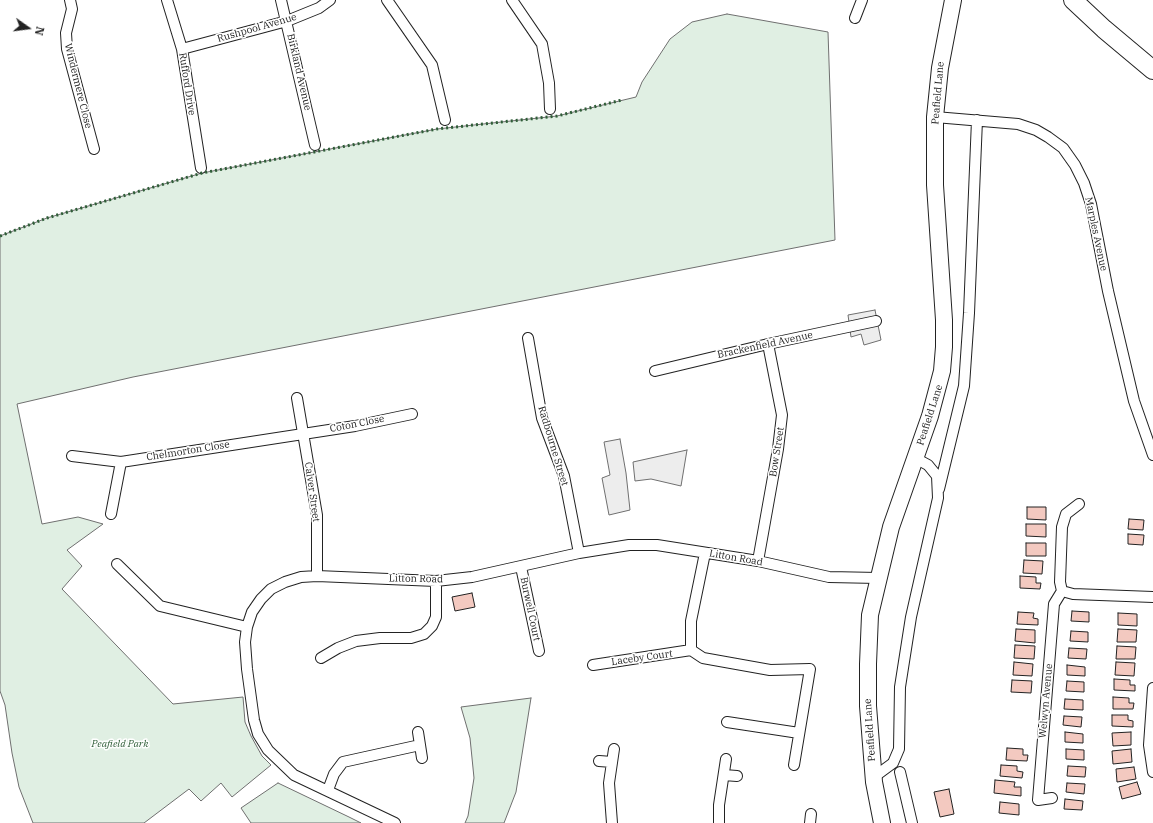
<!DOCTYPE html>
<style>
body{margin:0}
#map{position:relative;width:1153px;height:823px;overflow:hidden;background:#fff;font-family:"IBM Plex Serif",serif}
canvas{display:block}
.north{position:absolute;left:8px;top:8px;width:40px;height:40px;-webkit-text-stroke:3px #fff;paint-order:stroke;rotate:104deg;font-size:11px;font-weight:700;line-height:16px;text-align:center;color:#222}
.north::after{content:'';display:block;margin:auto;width:14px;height:18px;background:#222;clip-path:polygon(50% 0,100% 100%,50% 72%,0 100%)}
</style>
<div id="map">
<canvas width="1153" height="823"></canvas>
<div class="north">N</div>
</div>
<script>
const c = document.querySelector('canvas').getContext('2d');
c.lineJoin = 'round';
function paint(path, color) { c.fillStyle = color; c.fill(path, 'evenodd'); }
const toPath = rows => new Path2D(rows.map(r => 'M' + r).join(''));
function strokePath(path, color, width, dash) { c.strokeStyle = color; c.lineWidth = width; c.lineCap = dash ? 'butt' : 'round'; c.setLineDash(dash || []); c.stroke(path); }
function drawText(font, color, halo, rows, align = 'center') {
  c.font = font + ' "IBM Plex Serif",serif'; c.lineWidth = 3; c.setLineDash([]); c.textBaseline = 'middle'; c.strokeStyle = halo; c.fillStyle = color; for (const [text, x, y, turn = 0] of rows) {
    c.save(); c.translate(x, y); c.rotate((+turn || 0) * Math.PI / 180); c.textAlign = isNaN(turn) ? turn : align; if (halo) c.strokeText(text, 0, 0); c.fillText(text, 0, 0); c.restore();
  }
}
const green = toPath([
 [727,14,828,32,835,240,133,377,17,404,42,524,78,517,103,524,67,550,82,566,62,589,173,704,243,697,245,722,251,736,262,756,271,765,232,797,221,783,201,801,189,789,144,823,33,823,19,787,12,753,5,705,0,691,0,236,47,218,202,173,437,129,557,116,636,97,642,82,670,39,692,22,727,14],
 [531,698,516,792,504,823,465,823,468,816,474,778,470,738,461,707,531,698],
 [278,783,349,817,361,823,251,823,241,808,278,783]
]);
paint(green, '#e0efe3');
strokePath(green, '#6f6f6f', 1);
const parking = toPath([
 [875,310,881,340,864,345,861,334,851,337,848,315,875,310],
 [620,439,626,473,630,510,609,515,602,478,610,475,604,442,620,439],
 [687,450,681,486,651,479,635,481,633,462,687,450]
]);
paint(parking, '#ededed');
strokePath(parking, '#6f6f6f', 1);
const building = toPath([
 [1027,507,1046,507,1046,520,1027,519,1027,507],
 [1129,519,1144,520,1143,530,1128,529,1129,519],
 [1026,524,1046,524,1046,537,1026,536,1026,524],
 [1128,534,1144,535,1143,545,1128,544,1128,534],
 [1026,543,1046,543,1046,556,1026,556,1026,543],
 [1024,560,1043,561,1042,574,1023,573,1024,560],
 [1020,576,1036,577,1036,583,1041,583,1040,589,1020,588,1020,576],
 [472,593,475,607,455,611,452,597,472,593],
 [1072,611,1089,612,1089,622,1071,621,1072,611],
 [1018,612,1034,613,1033,618,1038,619,1038,625,1017,624,1018,612],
 [1118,613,1137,614,1137,626,1118,625,1118,613],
 [1016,629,1035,630,1035,643,1015,641,1016,629],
 [1118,629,1137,630,1136,642,1117,642,1118,629],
 [1071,631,1088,632,1088,642,1070,641,1071,631],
 [1015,645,1035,646,1034,659,1014,658,1015,645],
 [1117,646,1136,647,1135,659,1116,659,1117,646],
 [1069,648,1087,649,1086,659,1068,658,1069,648],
 [1014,662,1033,664,1032,676,1013,675,1014,662],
 [1116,662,1135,663,1134,676,1115,675,1116,662],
 [1067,665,1085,667,1085,676,1067,675,1067,665],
 [1114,679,1130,680,1130,685,1135,685,1135,691,1114,690,1114,679],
 [1012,680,1032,681,1031,693,1011,692,1012,680],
 [1067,681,1084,682,1084,692,1066,691,1067,681],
 [1113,697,1129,698,1129,703,1134,703,1133,709,1113,709,1113,697],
 [1065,699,1083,700,1083,710,1064,709,1065,699],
 [1112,715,1128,715,1128,720,1133,721,1133,727,1112,726,1112,715],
 [1064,716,1082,717,1081,727,1063,725,1064,716],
 [1065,732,1083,734,1083,743,1065,742,1065,732],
 [1131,732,1131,745,1113,746,1112,733,1131,732],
 [1007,748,1023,749,1023,755,1028,755,1027,761,1006,760,1007,748],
 [1066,749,1084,750,1084,760,1066,759,1066,749],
 [1131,749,1132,762,1113,764,1112,751,1131,749],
 [1001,765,1017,766,1017,771,1023,772,1022,778,1000,776,1001,765],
 [1068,766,1086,767,1085,777,1067,776,1068,766],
 [1134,767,1136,779,1117,782,1116,769,1134,767],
 [995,780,1015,782,1014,787,1021,787,1021,796,994,793,995,780],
 [1137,782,1141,794,1122,799,1119,787,1137,782],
 [1067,783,1085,784,1084,794,1066,792,1067,783],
 [949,789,954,814,940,817,934,792,949,789],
 [1065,799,1083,801,1082,810,1064,809,1065,799],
 [1000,802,1019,804,1019,815,999,813,1000,802]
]);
paint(building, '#f3c9c0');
strokePath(building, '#222', 1);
const street = toPath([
 [70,0,72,9,66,33,67,49,94,149],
 [167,0,182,49,201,168],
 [281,0,315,145],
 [387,0,432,65,445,120],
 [512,0,542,44,549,83,550,109],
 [855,18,862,0],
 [182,49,287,21,319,8,330,0],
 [935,117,1018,124,1036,130,1048,137,1063,148,1075,165,1084,183,1091,204,1108,291,1134,401,1153,455],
 [528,338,542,418,564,476,579,553],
 [655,371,768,344,876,321],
 [297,398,317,515,317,576],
 [72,456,121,462,355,426,412,414],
 [939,489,964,386,969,313,977,120],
 [111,514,121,462],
 [705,553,691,621,691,650,703,658,770,670,810,669,794,765],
 [758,561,778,449,782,415,768,344],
 [117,564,160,606,247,627],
 [521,567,539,651],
 [1062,591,1073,594,1153,597],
 [321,658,338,648,356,641,380,638,411,638,424,634,432,626,436,617,436,581],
 [593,665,691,650],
 [1153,688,1149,745,1153,772],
 [727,722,799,733],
 [418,732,422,758],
 [599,761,612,762],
 [900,772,912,823],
 [724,775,737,776],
 [874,777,893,763,899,749,900,687,911,617,938,498,937,476,928,465,915,458],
 [328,790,334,774,343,762,420,745],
 [1052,798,1038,800,1054,604,1062,591,1060,582,1062,527,1066,514,1079,504],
 [395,823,294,775,268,750,258,734,254,720,247,669,245,642,247,627,252,612,261,599,271,589,285,582,301,577,317,576,436,581,472,577,579,553,629,545,657,545,758,561,829,577,878,578],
 [612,823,609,783,614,749],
 [719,823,719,805,726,759],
 [810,823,811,814]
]);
const primary = toPath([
 [882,823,874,782,868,706,868,664,870,615,891,527,930,416,942,371,944,347,944,320,935,185,935,117,940,68,953,0]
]);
const highway = toPath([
 [1073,0,1104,29,1153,70]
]);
strokePath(street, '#222', 12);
strokePath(primary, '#222', 18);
strokePath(highway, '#222', 20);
strokePath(street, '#fff', 10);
strokePath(primary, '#fff', 16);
strokePath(highway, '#fff', 18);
strokePath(toPath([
 [0,236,47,218,202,173,437,129,557,116,622,100]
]), '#2f5e38', 3, [2, 3]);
drawText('10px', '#222', '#fff', [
 ["Rushpool Avenue",257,28,-16],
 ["Birkland Avenue",299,72,77],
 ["Rufford Drive",187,84,81],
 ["Windermere Close",78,86,76],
 ["Peafield Lane",938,93,-85],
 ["Marples Avenue",1096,234,78],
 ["Brackenfield Avenue",765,345,-12],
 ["Peafield Lane",930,415,-72],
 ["Coton Close",357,424,-11],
 ["Radbourne Street",553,446,73],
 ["Chelmorton Close",188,451,-9],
 ["Bow Street",777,452,-81],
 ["Calver Street",312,492,82],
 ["Litton Road",736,558,10],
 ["Litton Road",416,579,1],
 ["Burwell Court",530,609,78],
 ["Laceby Court",642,658,-8],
 ["Welwyn Avenue",1046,701,-85],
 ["Peafield Lane",870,730,-94]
]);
drawText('italic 10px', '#2f5e38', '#fff', [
 ["Peafield Park",120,744]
]);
</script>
